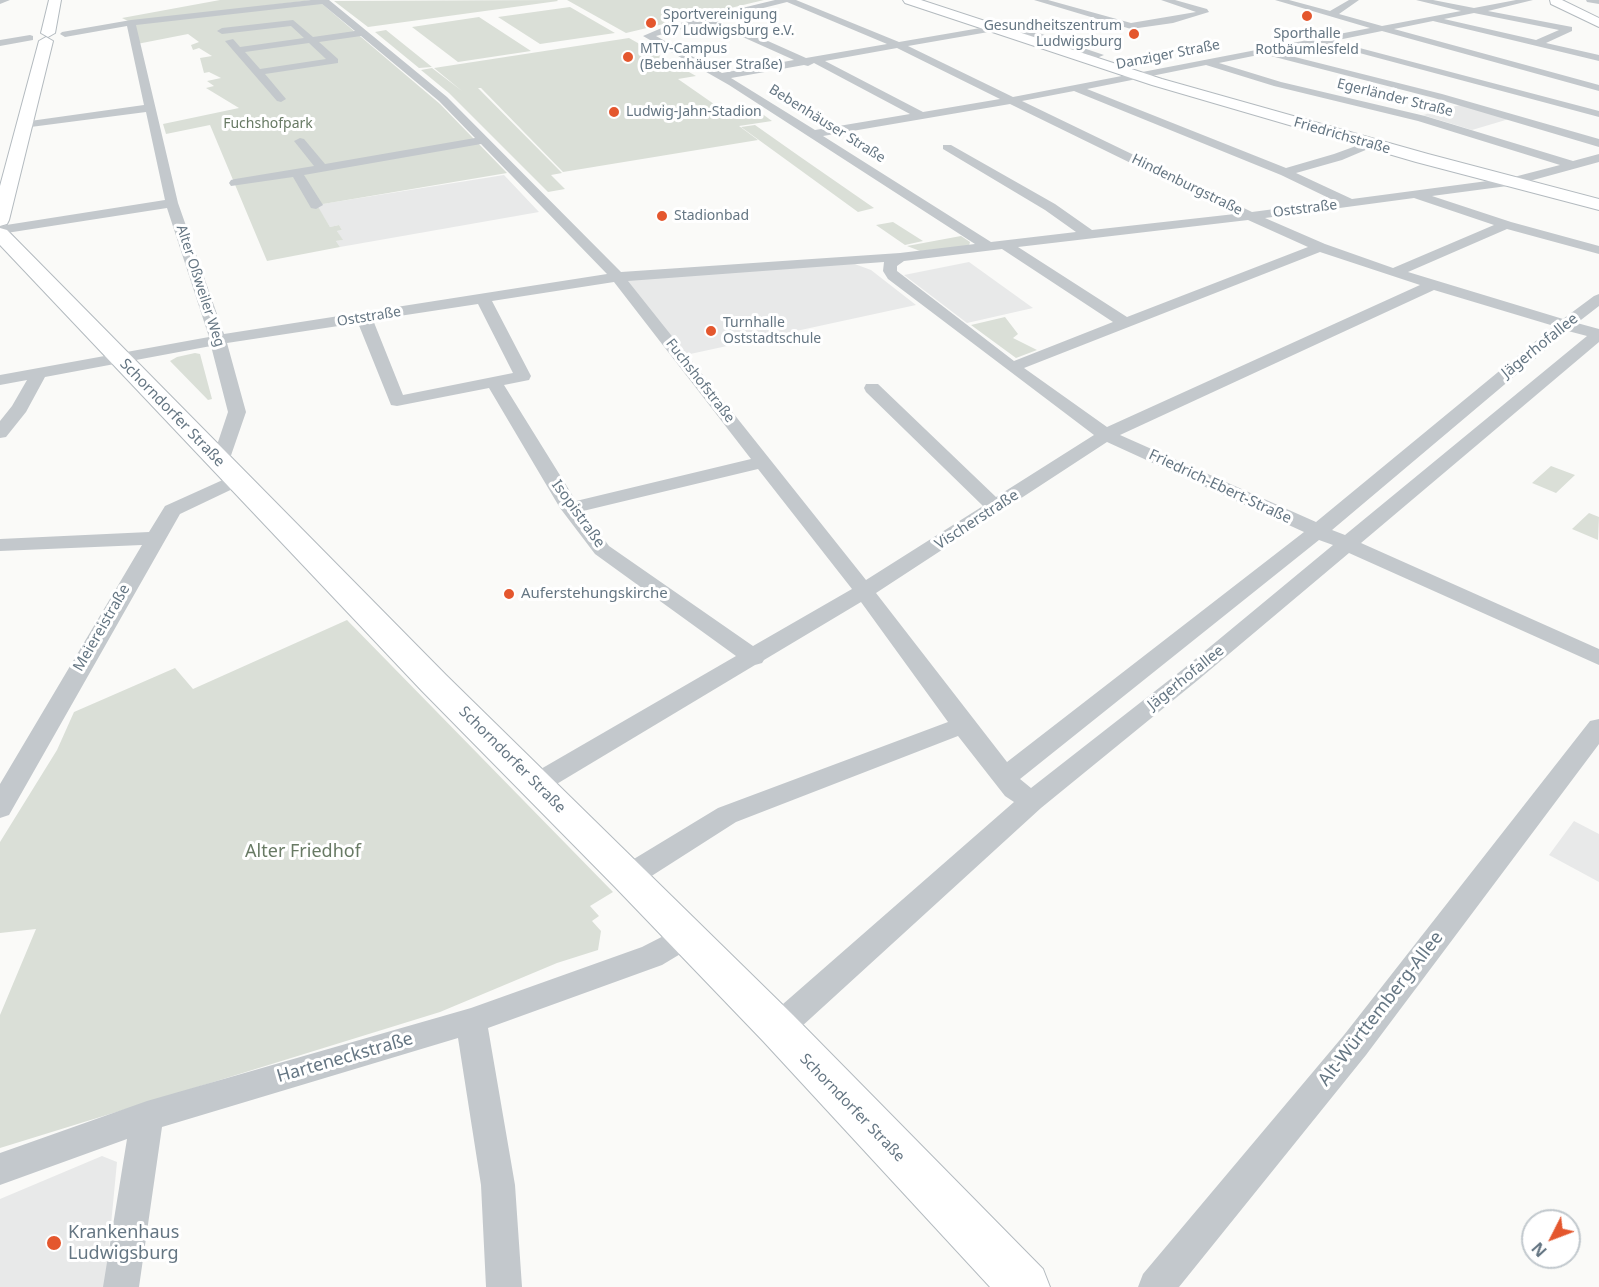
<!DOCTYPE html>
<meta charset="utf-8">
<style>
body{margin:0}
#map{position:relative;width:1599px;height:1287px;overflow:hidden;background:#fafaf8;font-family:"Noto Sans",sans-serif}
canvas{display:block}
.north{position:absolute;left:1521px;top:1209px;width:60px;height:60px;box-sizing:border-box;background:#fff;border:2px solid #c1c8cd;border-radius:50%;rotate:228deg;font-size:16px;font-weight:700;line-height:24px;text-align:center;color:#657683}
.north::after{content:'';display:block;margin:auto;width:21px;height:27px;background:#e4572e;clip-path:polygon(50% 0,100% 100%,50% 72%,0 100%)}
</style>
<div id="map">
<canvas width="1599" height="1287"></canvas>
<div class="north">N</div>
</div>
<script>
const c = document.querySelector('canvas').getContext('2d');
c.lineJoin = 'round';
function paint(path, color) { c.fillStyle = color; c.fill(path, 'evenodd'); }
const toPath = rows => new Path2D(rows.map(r => 'M' + r).join(''));
function strokePath(path, color, width, dash) { c.strokeStyle = color; c.lineWidth = width; c.lineCap = dash ? 'butt' : 'round'; c.setLineDash(dash || []); c.stroke(path); }
function drawText(font, color, halo, rows, align = 'center') {
  c.font = font + ' "Noto Sans",sans-serif'; c.lineWidth = 6; c.setLineDash([]); c.textBaseline = 'middle'; c.strokeStyle = halo; c.fillStyle = color; for (const [text, x, y, turn = 0] of rows) {
    c.save(); c.translate(x, y); c.rotate((+turn || 0) * Math.PI / 180); c.textAlign = isNaN(turn) ? turn : align; if (halo) c.strokeText(text, 0, 0); c.fillText(text, 0, 0); c.restore();
  }
}
paint(toPath([
 [1460,105,1509,119,1472,130,1423,115],
 [504,175,539,212,340,247,336,241,342,240,337,231,342,230,339,225,330,227,316,205],
 [969,262,1033,308,967,323,904,275],
 [852,263,871,270,916,305,681,356,618,277],
 [1574,821,1599,834,1599,882,1549,855],
 [102,1156,117,1162,105,1287,0,1287,0,1199]
]), '#e8e9e9');
paint(toPath([
 [220,0,313,0,130,22,122,18],
 [557,0,558,1,368,27,334,1],
 [567,0,764,0,626,33],
 [321,3,440,104,507,173,317,205,330,227,339,225,342,230,337,231,343,240,336,241,340,247,267,261,210,125,166,134,163,124,239,108,206,88,214,86,207,81,221,78,209,72,204,73,200,58,212,56,199,48,193,50,191,45,199,42,188,34,137,44,131,23],
 [570,7,615,33,540,44,498,17],
 [479,17,531,51,458,62,412,27],
 [386,30,432,67,419,68,375,32],
 [629,38,696,76,678,79,734,118,761,113,772,121,739,126,758,140,563,172,481,88,478,88,562,173,551,175,565,189,548,192,449,93,421,70,432,68,462,91,434,68],
 [755,125,799,156,874,208,858,212,741,127],
 [893,222,923,241,905,245,876,225],
 [961,236,970,242,969,246,920,251,907,246],
 [1005,317,1018,334,1013,338,1037,350,1016,358,971,325],
 [195,353,200,354,212,399,208,400,170,361,177,357],
 [1551,466,1575,475,1556,493,1532,483],
 [1589,513,1599,517,1598,540,1572,529],
 [347,620,613,892,590,906,599,916,592,921,601,931,598,950,557,963,440,1012,0,1148,0,1015,36,929,0,933,0,842,57,750,74,712,175,668,193,689]
]), '#dadfd7');
const secondary = toPath([
 [49,0,61,0,55,33,48,37,41,33,49,0],
 [903,0,921,0,1162,79,1428,154,1599,199,1599,210,1416,162,1152,85,905,3,903,0],
 [1550,0,1562,0,1599,18,1599,27,1551,4,1550,0],
 [46,37,53,41,9,220,7,224,0,226,0,186,39,41,46,37],
 [0,228,7,230,446,675,793,1015,1043,1269,1050,1287,990,1287,763,1041,615,887,422,691,0,245,0,228]
]);
strokePath(secondary, '#b3babf', 2);
paint(toPath([
 [0,0,10,0,0,4,0,0],
 [311,0,329,0,447,97,621,272,900,253,975,244,729,85,643,36,664,27,775,0,796,0,899,42,986,27,990,23,1018,26,1104,55,1087,62,1082,59,1089,55,1014,31,1000,30,908,46,1013,97,1370,28,1275,0,1289,0,1330,11,1349,0,1359,0,1339,14,1382,26,1461,11,1416,0,1433,0,1474,8,1516,0,1533,0,1488,11,1572,27,1572,31,1546,43,1599,55,1599,61,1433,21,1394,29,1599,85,1599,91,1382,31,1333,41,1599,111,1599,117,1322,43,1275,52,1442,94,1599,139,1599,147,1434,98,1263,54,1219,63,1281,82,1425,116,1573,161,1599,154,1599,162,1515,185,1432,196,1511,222,1599,246,1599,254,1507,229,1408,272,1563,319,1594,296,1599,294,1599,306,1577,323,1599,329,1599,342,1361,543,1599,649,1599,665,1349,553,1198,680,1041,808,789,1038,778,1042,767,1038,763,1028,767,1018,1014,802,1005,796,958,736,736,822,639,884,629,887,619,884,615,876,619,868,718,808,948,722,861,602,764,660,762,663,755,665,545,791,536,793,527,791,523,784,527,777,736,656,595,554,560,508,489,388,397,406,391,405,358,323,227,343,246,412,227,467,213,467,211,463,228,412,211,346,45,377,26,412,6,437,0,438,0,421,12,406,27,380,0,385,0,375,209,337,167,208,0,234,0,226,165,200,146,112,23,128,17,125,23,122,144,105,127,26,65,37,60,34,62,32,131,20,311,0],
 [787,2,887,44,806,58,750,33,734,31,716,20,787,2],
 [322,4,355,31,313,37,293,20,222,28,217,31,222,34,291,26,304,38,240,47,233,39,225,41,277,101,281,102,286,99,265,74,338,63,338,59,319,42,361,36,439,101,475,138,325,164,304,139,300,138,294,141,314,166,235,179,231,180,229,183,231,186,293,177,311,208,316,209,323,205,304,175,481,144,607,274,224,334,178,203,136,25,322,4],
 [1474,13,1559,30,1536,40,1444,19,1474,13],
 [707,22,729,35,745,38,794,60,722,73,656,36,707,22],
 [309,43,326,59,260,69,245,52,309,43],
 [897,48,1000,99,923,112,825,61,897,48],
 [814,63,910,114,815,130,731,78,804,65,808,66,814,63],
 [1206,65,1274,86,1418,121,1560,165,1510,178,1352,199,1296,173,1342,160,1375,146,1375,142,1367,142,1334,154,1286,168,1087,89,1206,65],
 [1074,91,1281,175,1335,201,1252,212,1022,101,1074,91],
 [1010,104,1235,214,1092,230,1055,204,951,145,943,145,943,149,1045,210,1076,232,991,242,823,136,1010,104],
 [1414,198,1494,225,1393,268,1325,244,1265,218,1414,198],
 [1248,220,1308,247,1127,317,1018,247,1248,220],
 [1002,249,1113,322,1014,361,897,271,897,266,904,261,1002,249],
 [1320,252,1420,285,1107,427,1024,368,1320,252],
 [884,262,883,271,888,279,1094,435,996,497,878,384,866,384,864,388,866,392,983,506,866,580,628,281,884,262],
 [614,282,751,459,576,501,504,385,529,380,531,376,492,301,614,282],
 [1434,290,1554,326,1316,522,1120,435,1434,290],
 [478,304,513,373,403,395,373,320,478,304],
 [1568,331,1587,336,1345,535,1332,530,1568,331],
 [1107,442,1304,532,1007,762,876,593,1107,442],
 [758,469,852,589,753,646,609,546,583,511,758,469],
 [1319,540,1333,545,1182,670,1031,788,1020,779,1319,540],
 [1034,0,1048,0,1131,23,1196,12,1161,0,1175,0,1207,9,1209,12,1173,23,1131,29,1034,0],
 [1586,0,1599,0,1599,4,1587,2,1586,0],
 [30,35,33,36,33,40,0,46,0,40,30,35],
 [236,474,243,476,245,480,243,484,180,514,9,815,0,818,0,784,142,545,0,551,0,539,149,532,165,506,236,474],
 [1599,719,1599,744,1366,1055,1179,1287,1138,1287,1143,1274,1344,1035,1590,721,1599,719],
 [687,924,697,928,701,936,697,944,662,965,488,1028,515,1185,522,1287,486,1287,481,1185,458,1038,162,1127,139,1287,103,1287,127,1139,0,1185,0,1153,147,1101,471,1008,642,947,687,924]
]), '#c3c8cc');
paint(secondary, '#fff');
for (const [x, y, r, color] of [
 [1307,16,6,"#e4572e"],
 [651,23,6,"#e4572e"],
 [1134,34,6,"#e4572e"],
 [628,57,6,"#e4572e"],
 [614,112,6,"#e4572e"],
 [662,216,6,"#e4572e"],
 [711,331,6,"#e4572e"],
 [509,594,6,"#e4572e"],
 [54,1243,8,"#e4572e"]
]) { const dot = new Path2D(); dot.arc(x, y, r, 0, 2 * Math.PI); c.fillStyle = color; c.fill(dot); strokePath(dot, '#fff', 2); }
drawText('14px', '#657683', '#fff', [
 ["Sportvereinigung",663,15],
 ["07 Ludwigsburg e.V.",663,31],
 ["Gesundheitszentrum",1122,26,"right"],
 ["Ludwigsburg",1122,42,"right"],
 ["Sporthalle",1307,34,"center"],
 ["Rotbäumlesfeld",1307,50,"center"],
 ["MTV-Campus",640,49],
 ["(Bebenhäuser Straße)",640,65],
 ["Ludwig-Jahn-Stadion",626,112],
 ["Stadionbad",674,216],
 ["Turnhalle",723,323],
 ["Oststadtschule",723,339]
], 'left');
drawText('14px', '#657683', '#fff', [
 ["Danziger Straße",1168,55,-11],
 ["Egerländer Straße",1395,98,14],
 ["Bebenhäuser Straße",827,124,32],
 ["Friedrichstraße",1342,136,16],
 ["Hindenburgstraße",1187,185,26],
 ["Oststraße",1305,209,-7],
 ["Alter Oßweiler Weg",200,286,72],
 ["Oststraße",369,317,-9],
 ["Fuchshofstraße",700,381,52]
]);
drawText('14px', '#687a64', '#fff', [
 ["Fuchshofpark",268,124]
]);
drawText('15px', '#657683', '#fff', [
 ["Jägerhofallee",1540,346,-39],
 ["Schorndorfer Straße",172,413,46],
 ["Friedrich-Ebert-Straße",1220,487,25],
 ["Isopistraße",578,514,54],
 ["Vischerstraße",977,520,-33],
 ["Meiereistraße",102,628,-60],
 ["Jägerhofallee",1186,678,-39],
 ["Schorndorfer Straße",512,760,45],
 ["Schorndorfer Straße",852,1108,46]
]);
drawText('15px', '#657683', '#fff', [
 ["Auferstehungskirche",521,594]
], 'left');
drawText('18px', '#687a64', '#fff', [
 ["Alter Friedhof",303,852]
]);
drawText('18px', '#657683', '#fff', [
 ["Alt-Württemberg-Allee",1381,1009,-52],
 ["Harteneckstraße",345,1058,-16]
]);
drawText('18px', '#657683', '#fff', [
 ["Krankenhaus",68,1233],
 ["Ludwigsburg",68,1254]
], 'left');
</script>
